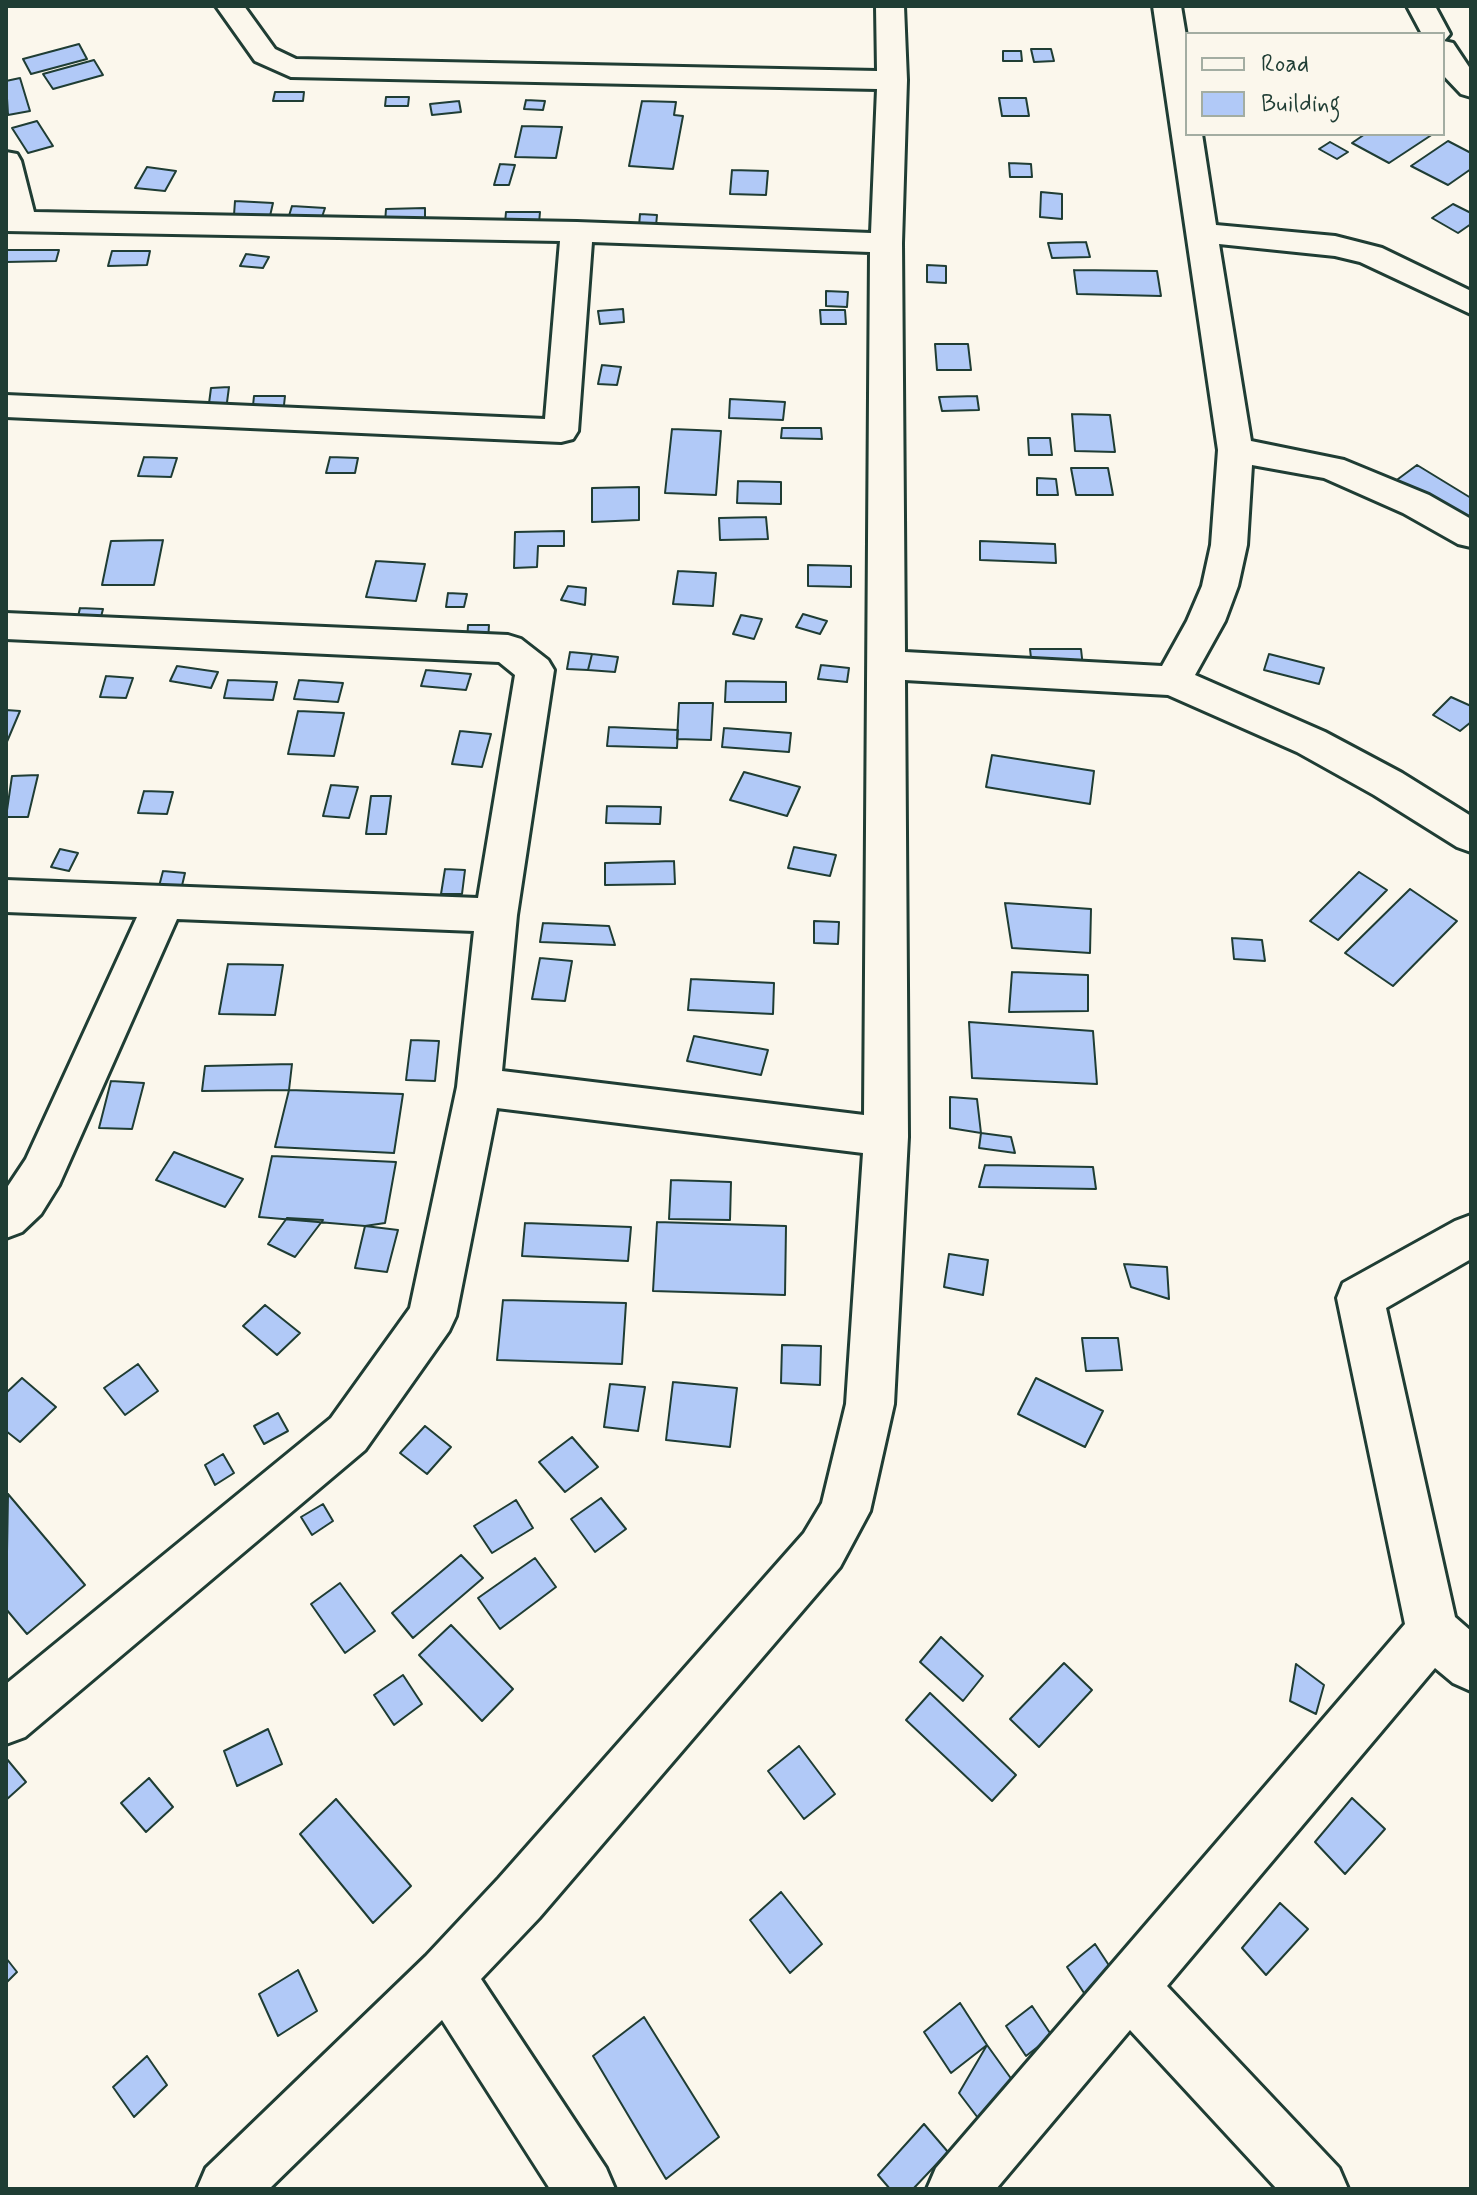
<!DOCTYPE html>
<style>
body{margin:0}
#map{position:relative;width:1477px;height:2195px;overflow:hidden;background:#fbf7ec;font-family:Mynerve,sans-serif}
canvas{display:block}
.frame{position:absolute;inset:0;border:8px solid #1f3d34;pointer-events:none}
.legend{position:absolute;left:1185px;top:32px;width:260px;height:104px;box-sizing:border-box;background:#fbf7ec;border:2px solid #a3ada2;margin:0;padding:10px 14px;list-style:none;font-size:24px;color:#1f3d34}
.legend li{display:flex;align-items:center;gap:16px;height:40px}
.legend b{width:40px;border:2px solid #a3ada2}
</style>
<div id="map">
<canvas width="1477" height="2195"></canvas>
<div class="frame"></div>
<ul class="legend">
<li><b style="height:10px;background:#fbf7ec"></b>Road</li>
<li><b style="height:22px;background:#b1c9f7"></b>Building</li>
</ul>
</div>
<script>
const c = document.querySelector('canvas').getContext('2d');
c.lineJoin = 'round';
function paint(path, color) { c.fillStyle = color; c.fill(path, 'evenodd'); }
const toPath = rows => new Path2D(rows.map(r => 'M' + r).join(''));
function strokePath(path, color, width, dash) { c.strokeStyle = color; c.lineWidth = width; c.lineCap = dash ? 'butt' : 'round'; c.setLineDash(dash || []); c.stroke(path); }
const building = toPath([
 [79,44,87,59,31,74,23,59,79,44],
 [1031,49,1051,49,1054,61,1034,62,1031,49],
 [1003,51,1021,51,1022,61,1003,61,1003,51],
 [94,60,103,75,53,89,43,74,94,60],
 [20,78,30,111,8,115,6,81,20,78],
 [275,92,304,92,303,101,273,101,275,92],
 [386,97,409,97,408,106,385,106,386,97],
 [999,98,1026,98,1029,116,1002,116,999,98],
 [526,100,545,101,543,110,524,109,526,100],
 [459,101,461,112,432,115,430,104,459,101],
 [642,101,676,102,674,115,683,116,673,169,629,166,642,101],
 [37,121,53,146,28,153,12,128,37,121],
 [522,126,562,127,556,158,515,157,522,126],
 [1365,134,1433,134,1389,163,1352,143,1365,134],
 [1448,141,1471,153,1471,169,1448,185,1411,166,1448,141],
 [1330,142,1348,152,1337,159,1319,149,1330,142],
 [1009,163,1031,164,1032,177,1010,177,1009,163],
 [500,164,515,165,509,185,494,185,500,164],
 [147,167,176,171,165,191,135,188,147,167],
 [732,170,768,171,766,195,730,194,732,170],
 [1041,192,1062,194,1062,219,1040,217,1041,192],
 [235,201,273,203,270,216,234,215,235,201],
 [1453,204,1471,213,1471,224,1458,233,1432,218,1453,204],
 [292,206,325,208,321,220,288,219,292,206],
 [425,208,425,222,385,223,386,209,425,208],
 [506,212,540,212,539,223,505,223,506,212],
 [640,214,657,215,656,226,639,226,640,214],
 [1086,242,1090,257,1052,258,1048,243,1086,242],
 [6,250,59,250,56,261,6,262,6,250],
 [112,251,150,251,147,265,108,266,112,251],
 [246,254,269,257,263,268,240,266,246,254],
 [927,265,946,266,946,283,927,282,927,265],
 [1074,270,1157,271,1161,296,1077,294,1074,270],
 [826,291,848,292,847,307,826,306,826,291],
 [623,309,624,322,600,324,598,311,623,309],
 [820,310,845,310,846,324,821,324,820,310],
 [935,344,968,344,971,370,937,370,935,344],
 [602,365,621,367,617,385,598,384,602,365],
 [229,387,226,410,208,411,211,388,229,387],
 [254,396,285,396,283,414,252,415,254,396],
 [977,396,979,410,942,411,939,397,977,396],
 [730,399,785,402,783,420,729,418,730,399],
 [1072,414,1110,415,1115,452,1075,451,1072,414],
 [782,428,821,428,822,439,781,438,782,428],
 [672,429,721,431,716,495,665,493,672,429],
 [1028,438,1050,438,1052,455,1029,455,1028,438],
 [144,457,177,458,171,477,138,476,144,457],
 [330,457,358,458,355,473,326,473,330,457],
 [1417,465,1471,498,1471,523,1394,482,1417,465],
 [1071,468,1108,468,1113,495,1076,495,1071,468],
 [1037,478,1056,479,1058,495,1037,495,1037,478],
 [738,481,781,482,781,504,737,503,738,481],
 [639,487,639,520,592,522,592,488,639,487],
 [766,517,768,539,720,540,719,518,766,517],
 [564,531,564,546,538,546,537,567,514,568,515,532,564,531],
 [163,540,154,585,102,585,111,541,163,540],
 [980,541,1055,544,1056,563,980,560,980,541],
 [376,561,425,564,416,601,366,597,376,561],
 [808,565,851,566,851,587,808,586,808,565],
 [678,571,716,573,713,606,673,604,678,571],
 [568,586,586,588,585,605,561,600,568,586],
 [448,593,467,594,464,607,446,607,448,593],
 [80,608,103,609,99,625,76,625,80,608],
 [803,614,827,621,820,634,796,627,803,614],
 [741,615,762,619,754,639,733,634,741,615],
 [468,625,489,625,488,641,467,642,468,625],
 [1030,649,1081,649,1083,667,1032,667,1030,649],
 [570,652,592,654,588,670,567,669,570,652],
 [592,654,618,657,615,672,588,670,592,654],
 [1269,654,1324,668,1319,684,1264,670,1269,654],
 [821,665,849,668,847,682,818,679,821,665],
 [177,666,218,672,211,688,170,681,177,666],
 [426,670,471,674,466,690,421,686,426,670],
 [106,676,133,678,126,698,100,697,106,676],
 [228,680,277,682,273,700,224,698,228,680],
 [299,680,343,683,338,702,294,699,299,680],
 [726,681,786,682,786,702,725,702,726,681],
 [1451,697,1471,706,1471,722,1460,731,1433,715,1451,697],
 [679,703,713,703,711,740,677,739,679,703],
 [6,710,20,711,6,744,6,710],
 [298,711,344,713,334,756,288,754,298,711],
 [609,727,678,730,677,748,607,746,609,727],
 [724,728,791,733,789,752,722,747,724,728],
 [460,731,491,734,482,767,452,764,460,731],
 [992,755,1094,771,1090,804,986,787,992,755],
 [744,772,800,787,787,816,730,800,744,772],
 [38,775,28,817,6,817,12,776,38,775],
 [331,785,358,787,349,818,323,816,331,785],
 [144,791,173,792,167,814,138,813,144,791],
 [371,796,391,796,386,834,366,834,371,796],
 [607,806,661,807,660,824,606,823,607,806],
 [794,847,836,855,830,876,788,868,794,847],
 [60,849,78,853,69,871,51,867,60,849],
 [674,861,675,884,605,885,605,863,674,861],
 [445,869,465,870,462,894,441,894,445,869],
 [163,871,185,873,180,894,157,894,163,871],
 [1359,872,1387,890,1338,940,1310,921,1359,872],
 [1410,889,1457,921,1393,986,1345,953,1410,889],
 [1005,903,1091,909,1090,953,1012,948,1005,903],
 [814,921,839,922,838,944,814,943,814,921],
 [543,923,609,926,615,945,540,942,543,923],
 [1232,938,1262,940,1265,961,1234,959,1232,938],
 [540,958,572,961,565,1001,532,999,540,958],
 [228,964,283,965,275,1015,219,1014,228,964],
 [1012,972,1088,975,1088,1011,1009,1012,1012,972],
 [691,979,774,983,773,1014,688,1010,691,979],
 [969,1022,1093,1031,1097,1084,972,1078,969,1022],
 [694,1036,768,1050,761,1075,687,1061,694,1036],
 [411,1040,439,1041,435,1081,406,1080,411,1040],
 [292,1064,289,1090,202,1091,205,1066,292,1064],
 [111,1081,144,1083,132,1129,99,1128,111,1081],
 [289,1090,403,1094,394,1153,275,1147,289,1090],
 [950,1097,977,1099,981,1133,950,1128,950,1097],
 [981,1133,1011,1137,1015,1153,979,1148,981,1133],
 [174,1152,243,1179,225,1207,156,1180,174,1152],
 [272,1156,396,1162,385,1223,365,1226,259,1217,272,1156],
 [985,1165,1093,1167,1096,1189,979,1187,985,1165],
 [671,1180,731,1182,730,1220,669,1219,671,1180],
 [287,1218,323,1220,295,1257,268,1244,287,1218],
 [657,1222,786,1226,785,1295,653,1291,657,1222],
 [525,1223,631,1227,628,1261,522,1256,525,1223],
 [365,1226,398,1230,387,1272,355,1268,365,1226],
 [949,1254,988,1260,983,1295,944,1287,949,1254],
 [1124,1264,1167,1267,1169,1299,1131,1287,1124,1264],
 [503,1300,626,1303,622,1364,497,1360,503,1300],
 [265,1305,300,1333,277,1355,243,1326,265,1305],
 [1082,1338,1118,1338,1122,1370,1086,1371,1082,1338],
 [782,1345,821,1346,820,1385,781,1383,782,1345],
 [138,1364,158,1391,125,1415,104,1388,138,1364],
 [22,1378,56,1407,20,1442,6,1431,6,1393,22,1378],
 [1036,1378,1103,1411,1085,1447,1018,1414,1036,1378],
 [673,1382,737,1388,730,1447,666,1440,673,1382],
 [610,1384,645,1387,638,1431,604,1427,610,1384],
 [278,1413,288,1431,264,1444,254,1426,278,1413],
 [425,1426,451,1447,427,1474,400,1453,425,1426],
 [572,1437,598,1467,565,1492,539,1462,572,1437],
 [223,1454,234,1473,215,1485,205,1465,223,1454],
 [8,1494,85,1585,27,1634,6,1609,8,1494],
 [601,1498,626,1529,595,1552,571,1519,601,1498],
 [516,1500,533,1528,492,1553,474,1526,516,1500],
 [323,1504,333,1521,312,1535,301,1517,323,1504],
 [461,1555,483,1578,413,1638,392,1613,461,1555],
 [535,1558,556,1587,500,1629,478,1598,535,1558],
 [340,1583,375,1631,345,1653,311,1604,340,1583],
 [451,1625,513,1689,482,1721,419,1655,451,1625],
 [941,1637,983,1676,963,1701,920,1662,941,1637],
 [1064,1663,1092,1690,1039,1747,1010,1719,1064,1663],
 [1296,1664,1324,1685,1316,1714,1290,1701,1296,1664],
 [403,1675,422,1704,394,1725,374,1695,403,1675],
 [930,1693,1016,1775,992,1801,906,1720,930,1693],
 [268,1729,282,1764,237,1786,224,1751,268,1729],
 [799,1746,835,1794,804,1819,768,1771,799,1746],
 [6,1758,26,1782,6,1800,6,1758],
 [149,1778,173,1807,146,1832,121,1803,149,1778],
 [1352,1798,1385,1829,1345,1874,1315,1842,1352,1798],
 [336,1799,411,1886,373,1923,300,1834,336,1799],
 [781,1892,822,1944,790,1973,750,1920,781,1892],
 [1280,1903,1308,1929,1266,1975,1242,1948,1280,1903],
 [1095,1944,1114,1973,1086,1996,1067,1967,1095,1944],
 [6,1958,17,1972,6,1983,6,1958],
 [298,1970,317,2011,278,2036,259,1994,298,1970],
 [960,2003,987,2045,951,2073,924,2032,960,2003],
 [1032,2006,1052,2036,1026,2056,1006,2026,1032,2006],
 [644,2017,719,2137,666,2179,593,2056,644,2017],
 [987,2045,1015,2084,978,2118,959,2093,987,2045],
 [147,2056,167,2085,134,2117,113,2087,147,2056],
 [924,2124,948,2152,913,2189,890,2189,878,2175,924,2124]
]);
paint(building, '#b1c9f7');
strokePath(building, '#1f3d34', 2);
const minor = toPath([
 [216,6,244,6,275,49,296,59,877,71,876,6,904,6,907,80,902,243,905,652,1162,666,1187,621,1202,586,1211,545,1218,450,1153,6,1181,6,1187,42,1187,134,1202,134,1216,225,1335,236,1382,248,1471,291,1471,314,1360,262,1335,256,1219,244,1251,441,1344,460,1429,495,1471,519,1471,547,1458,544,1403,513,1324,478,1252,465,1247,545,1238,586,1225,621,1195,675,1325,732,1402,773,1471,816,1471,852,1457,847,1374,795,1297,752,1168,695,905,680,908,1137,894,1404,870,1511,840,1567,539,1918,481,1979,606,2168,615,2189,550,2189,442,2020,269,2189,197,2189,206,2168,426,1956,499,1878,804,1533,822,1503,846,1404,863,1153,497,1108,456,1316,449,1331,365,1450,25,1737,6,1744,6,1684,331,1418,410,1308,457,1087,474,931,177,919,59,1185,41,1214,22,1232,6,1238,6,1189,26,1159,137,917,6,912,6,880,478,898,515,675,499,662,6,639,6,613,508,635,521,639,548,660,554,670,517,915,502,1071,864,1115,870,252,592,242,578,431,573,439,561,442,6,417,6,395,545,419,560,241,6,231,6,152,17,154,21,161,34,212,577,222,871,233,877,89,291,77,255,61,216,6],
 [1407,6,1435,6,1450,34,1444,41,1453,43,1471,70,1471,97,1461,94,1443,75,1443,34,1422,34,1407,6],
 [1471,1215,1471,1259,1386,1308,1455,1617,1471,1631,1471,1691,1453,1683,1435,1668,1167,1986,1339,2168,1348,2189,1277,2189,1130,2030,996,2189,927,2189,936,2168,1405,1624,1337,1298,1343,1283,1455,1221,1471,1215]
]);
strokePath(minor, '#1f3d34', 6);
paint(minor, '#fbf7ec');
</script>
